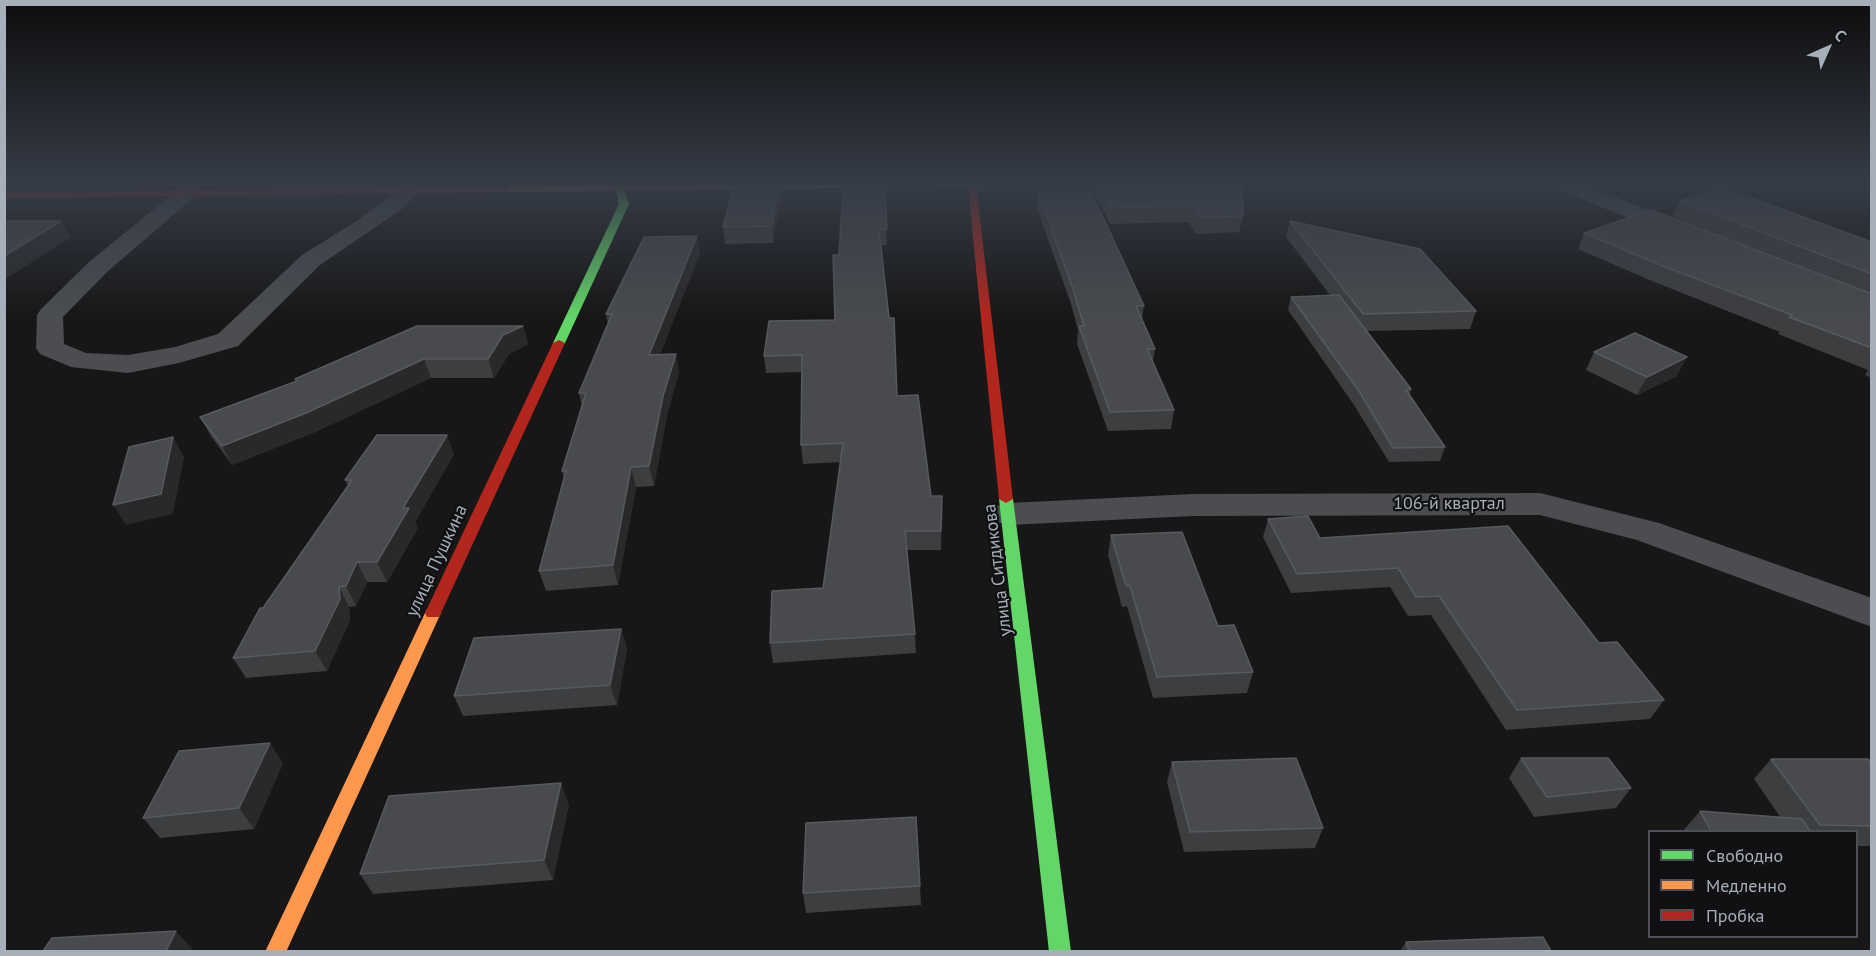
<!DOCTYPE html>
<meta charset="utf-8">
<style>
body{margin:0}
#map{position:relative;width:1876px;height:956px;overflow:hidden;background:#171717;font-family:"PT Sans",sans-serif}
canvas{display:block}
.frame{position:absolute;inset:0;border:6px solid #a7afba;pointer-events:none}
.legend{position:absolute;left:1648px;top:830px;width:210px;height:108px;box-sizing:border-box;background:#111113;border:2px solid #4d5056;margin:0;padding:8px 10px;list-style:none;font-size:18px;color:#a7afba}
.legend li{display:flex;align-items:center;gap:12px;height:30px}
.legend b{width:30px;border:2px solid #4d5056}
.north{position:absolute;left:1798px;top:18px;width:60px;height:60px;-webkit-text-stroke:4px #111113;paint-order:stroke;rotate:45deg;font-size:16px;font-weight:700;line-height:24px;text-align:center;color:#a7afba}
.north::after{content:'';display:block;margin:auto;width:21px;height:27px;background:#a7afba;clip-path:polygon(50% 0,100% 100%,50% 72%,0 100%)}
</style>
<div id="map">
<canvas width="1876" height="956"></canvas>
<div class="frame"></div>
<ul class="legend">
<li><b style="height:8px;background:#63d668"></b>Свободно</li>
<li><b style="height:8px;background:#ff974d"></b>Медленно</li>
<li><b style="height:8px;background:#b3261e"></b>Пробка</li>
</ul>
<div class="north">С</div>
</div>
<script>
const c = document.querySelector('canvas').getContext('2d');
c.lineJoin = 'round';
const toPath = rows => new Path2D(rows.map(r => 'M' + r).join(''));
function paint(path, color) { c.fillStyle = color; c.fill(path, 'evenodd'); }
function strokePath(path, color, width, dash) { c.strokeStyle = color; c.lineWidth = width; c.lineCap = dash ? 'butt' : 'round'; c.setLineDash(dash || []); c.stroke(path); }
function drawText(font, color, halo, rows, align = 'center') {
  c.font = font + ' "PT Sans",sans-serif'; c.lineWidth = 4.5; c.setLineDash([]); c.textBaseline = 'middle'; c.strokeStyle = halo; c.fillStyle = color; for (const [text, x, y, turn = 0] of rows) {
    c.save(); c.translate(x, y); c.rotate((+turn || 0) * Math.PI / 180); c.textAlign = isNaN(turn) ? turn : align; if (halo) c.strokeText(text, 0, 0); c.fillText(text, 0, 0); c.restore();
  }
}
paint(toPath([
 [400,185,416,185,419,190,402,209,320,265,238,346,179,363,128,373,71,367,40,354,36,348,37,315,41,309,89,262,181,187,189,186,197,187,200,192,107,272,63,317,64,344,86,353,128,355,175,347,218,334,302,255,355,222,386,199,400,185],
 [962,185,998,185,995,190,972,191,964,190,962,185],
 [1557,185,1585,185,1690,226,1694,231,1690,236,1682,238,1674,236,1559,190,1557,185],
 [1540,493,1659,523,1872,598,1872,627,1637,540,1540,515,1193,516,1009,525,997,522,992,514,997,506,1009,503,1193,494,1540,493]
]), '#4b4d50');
paint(toPath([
 [615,185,623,185,629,204,565,343,559,346,555,345,553,343,619,204,615,185],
 [1006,495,1013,499,1071,952,1049,952,999,499,1006,495]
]), '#63d668');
paint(toPath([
 [661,185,843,185,839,188,507,192,503,189,507,186,661,185],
 [433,607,439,609,441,613,286,952,265,952,425,613,427,609,433,607]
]), '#ff974d');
paint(toPath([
 [937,185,976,185,1013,499,1006,503,999,499,968,188,941,188,937,185],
 [510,187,510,191,507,192,4,198,4,192,510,187],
 [559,340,565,343,441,613,439,617,427,617,425,613,553,343,559,340]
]), '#b3261e');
paint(toPath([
 [734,185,781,185,782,194,773,243,725,244,723,227],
 [885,185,887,245,881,245,897,396,931,496,942,496,941,550,907,550,915,634,916,653,773,663,770,643,823,588,841,462,803,464,801,445,802,372,766,373,764,356,835,320,839,255],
 [1091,185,1242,185,1243,216,1239,232,1196,234,1189,222,1110,224],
 [1038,192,1144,306,1142,319,1155,349,1153,361,1174,410,1171,429,1108,431,1077,344,1078,330,1071,304,1037,208],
 [1680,201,1872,242,1872,378,1865,375,1868,370,1778,334,1780,332,1652,281,1578,249,1584,233,1823,275,1672,217],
 [1290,221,1476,311,1470,329,1367,331,1411,389,1410,395,1445,447,1440,461,1389,462,1354,405,1288,310,1291,297,1330,295,1286,237],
 [700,253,660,354,679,372,667,415,654,486,636,487,618,585,546,591,539,571,564,479,562,471,582,406,579,393,608,324,606,314],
 [523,326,528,344,509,354,494,378,431,378,315,432,232,465,211,436,200,417,296,381,295,379],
 [1594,352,1677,376,1637,395,1586,370],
 [454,454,415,522,418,528,387,582,367,582,356,606,349,607,350,620,327,671,246,678,233,658,263,608,348,486,345,480],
 [1268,519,1599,643,1664,700,1650,719,1506,730,1431,615,1408,616,1390,587,1291,593,1263,537],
 [1111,535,1218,626,1253,672,1247,693,1153,698,1127,606,1122,607,1108,555],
 [621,629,627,649,617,705,463,716,454,696],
 [1521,758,1631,788,1616,808,1534,817,1509,778],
 [1771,759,1872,764,1872,846,1857,846,1857,831,1683,831,1700,811,1781,818,1754,779],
 [1172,762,1323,828,1315,848,1184,852,1167,782],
 [283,763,254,829,160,838,143,818],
 [569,804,553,880,373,894,360,874],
 [920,886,921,905,806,913,803,893],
 [1406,942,1551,951,1400,951]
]), '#3d3e40');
paint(toPath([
 [779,185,781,185,782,194,773,243,772,226],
 [61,221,71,237,4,280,4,256],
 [697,236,700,253,653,373,649,355],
 [523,326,528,344,509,354,494,378,488,359,503,335],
 [676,354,679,372,667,415,654,486,649,466,663,396],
 [1687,357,1677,376,1637,395,1647,377],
 [424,359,431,378,315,432,232,465,222,446],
 [447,435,454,454,415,522,418,528,387,582,377,562,403,508],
 [173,437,184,457,173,514,126,525,113,505],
 [631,467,636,487,618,585,613,565],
 [357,562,367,582,356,606,346,586],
 [339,587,349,607,350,620,327,671,315,651],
 [621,629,627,649,617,705,610,685],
 [270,743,283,763,254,829,239,808],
 [561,783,569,804,553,880,544,860],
 [176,931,194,951,166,951]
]), '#29292a');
const building = toPath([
 [734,185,779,185,772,226,723,227,734,185],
 [843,185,885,185,887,229,879,229,889,318,894,318,897,396,918,395,931,496,942,496,941,531,905,531,915,634,770,643,772,591,823,588,843,443,801,445,802,355,764,356,769,321,835,320,833,255,839,255,843,185],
 [1100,185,1242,185,1243,216,1199,217,1192,206,1111,208,1100,185],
 [1721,187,1872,242,1872,274,1680,201,1721,187],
 [1091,191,1144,306,1136,306,1155,349,1147,349,1174,410,1110,412,1079,326,1084,326,1072,286,1038,192,1091,191],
 [1651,210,1872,294,1872,348,1789,317,1792,315,1660,265,1584,233,1651,210],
 [4,221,61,221,4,256,4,221],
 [1290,221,1420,249,1476,311,1363,314,1290,221],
 [697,236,649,355,676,354,663,396,649,466,631,467,613,565,539,571,566,471,562,471,586,393,579,393,612,314,606,314,644,237,697,236],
 [1339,295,1411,389,1406,390,1445,447,1393,448,1359,391,1291,297,1339,295],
 [417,326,523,326,503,335,488,359,424,359,306,413,222,446,200,417,297,381,295,379,417,326],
 [1635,333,1687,357,1647,377,1594,352,1635,333],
 [377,435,447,435,403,508,409,508,377,562,357,562,346,586,339,587,340,599,315,651,233,658,260,608,263,608,352,480,345,480,377,435],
 [173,437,161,494,113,505,129,447,173,437],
 [1308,516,1320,538,1508,526,1599,643,1617,642,1664,700,1517,710,1439,596,1416,597,1398,568,1297,574,1268,519,1308,516],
 [1182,532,1218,626,1234,625,1253,672,1157,677,1130,586,1126,586,1111,535,1182,532],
 [621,629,610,685,454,696,474,638,621,629],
 [270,743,239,808,143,818,179,751,270,743],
 [1296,758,1323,828,1190,832,1172,762,1296,758],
 [1521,758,1608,758,1631,788,1547,797,1521,758],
 [1771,759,1868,759,1872,764,1872,826,1820,825,1771,759],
 [561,783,544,860,360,874,389,796,561,783],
 [1700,811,1802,819,1810,831,1711,831,1700,811],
 [916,817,920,886,803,893,806,823,916,817],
 [176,931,166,951,43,951,52,938,176,931],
 [1543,937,1551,951,1409,951,1406,942,1543,937]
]);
paint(building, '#484a4d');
strokePath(building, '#575a5e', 1.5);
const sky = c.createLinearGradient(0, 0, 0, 318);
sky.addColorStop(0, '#0d0d0d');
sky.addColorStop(0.58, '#363c47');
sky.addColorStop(1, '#363c4700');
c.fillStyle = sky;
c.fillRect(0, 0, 1876, 318);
drawText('18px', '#a7afba', '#111113', [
 ["106-й квартал",1449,504],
 ["улица Пушкина",437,561,-65],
 ["улица Ситдикова",998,570,-97]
]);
</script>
